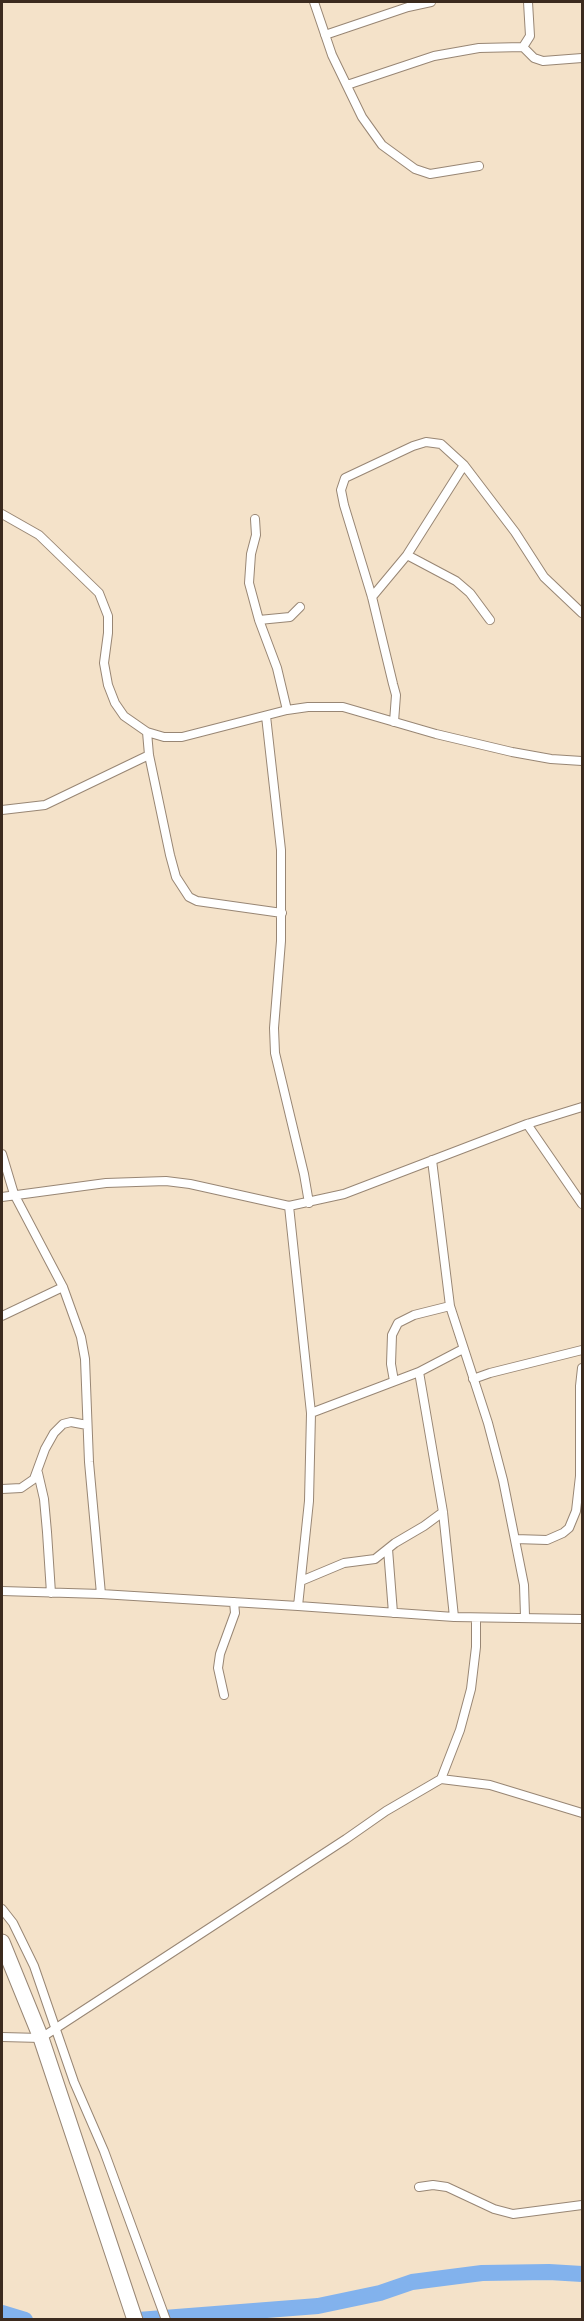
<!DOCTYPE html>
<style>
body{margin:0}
#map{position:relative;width:584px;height:2321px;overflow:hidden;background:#f4e2c9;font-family:Vollkorn,serif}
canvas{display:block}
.frame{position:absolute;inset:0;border:3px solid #3b2a1e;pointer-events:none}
</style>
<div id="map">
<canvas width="584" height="2321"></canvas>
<div class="frame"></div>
</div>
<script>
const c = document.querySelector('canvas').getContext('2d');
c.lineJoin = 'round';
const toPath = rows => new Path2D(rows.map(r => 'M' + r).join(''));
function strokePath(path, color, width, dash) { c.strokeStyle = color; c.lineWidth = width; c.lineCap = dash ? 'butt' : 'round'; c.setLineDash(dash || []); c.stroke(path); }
strokePath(toPath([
 [2,2313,25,2320],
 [138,2320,318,2306,380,2293,412,2282,482,2273,549,2272,582,2274]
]), '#82b2ed', 16);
const street = toPath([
 [314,2,332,55,362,117,382,145,415,169,430,174,479,166],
 [325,35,408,7,431,2],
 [523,47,534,58,543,61,582,58],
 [347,85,434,56,479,48,523,47,530,36,528,2],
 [2,514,39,535,99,593,108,616,108,633,104,663,108,685,115,703,124,716,147,732,164,737,182,737,287,710,308,707,343,707,436,734,512,752,551,759,582,761],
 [255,519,256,535,251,554,249,583,259,620,277,668,287,710],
 [407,555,456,581,470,593,490,620],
 [372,597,407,555,464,465],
 [259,620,290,617,300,607],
 [266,716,281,850,281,941,274,1028,275,1053,304,1174,309,1203],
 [394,722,396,695,393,684,372,597,344,505,341,490,345,478,413,446,426,442,441,444,464,465,515,532,544,577,582,613],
 [147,732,149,755,170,855,176,877,189,897,197,901,282,913],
 [2,810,45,805,149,755],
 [527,1124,582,1204],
 [2,1154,14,1194,63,1287,81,1337,85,1359,89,1462,101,1594],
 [432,1160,450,1306,488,1423,503,1480,524,1585,525,1616],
 [2,1197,106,1183,166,1181,190,1184,289,1206,344,1194,527,1124,582,1107],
 [289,1206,311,1413,309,1501,298,1606],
 [2,1316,63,1287],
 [419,1372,443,1512,454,1617],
 [473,1379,490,1373,582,1350],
 [394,1381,391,1364,392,1335,398,1323,414,1315,450,1306],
 [311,1413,419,1372,463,1349],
 [38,1473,44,1499,47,1532,51,1593],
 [2,1489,21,1488,34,1479,45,1449,54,1433,63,1424,71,1422,87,1425],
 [515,1539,547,1540,563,1533,569,1528,576,1511,580,1476,580,1386,582,1368],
 [388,1549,393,1613],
 [301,1581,344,1563,375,1559,395,1543,424,1526,443,1512],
 [2,1591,101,1594,298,1606,454,1617,582,1619],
 [224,1695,218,1668,220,1654,235,1613,234,1602],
 [441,1779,460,1730,471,1689,476,1647,476,1618],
 [2,1909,13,1923,34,1966,74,2082,104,2151,166,2320],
 [2,2037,41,2038,346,1839,386,1811,441,1779,490,1785,582,1813],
 [419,2187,433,2185,447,2187,494,2209,513,2214,582,2205]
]);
const highway = toPath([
 [2,1942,41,2038,135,2320]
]);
strokePath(street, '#988674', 10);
strokePath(highway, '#988674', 17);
strokePath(street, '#fff', 8);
strokePath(highway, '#fff', 15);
</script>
